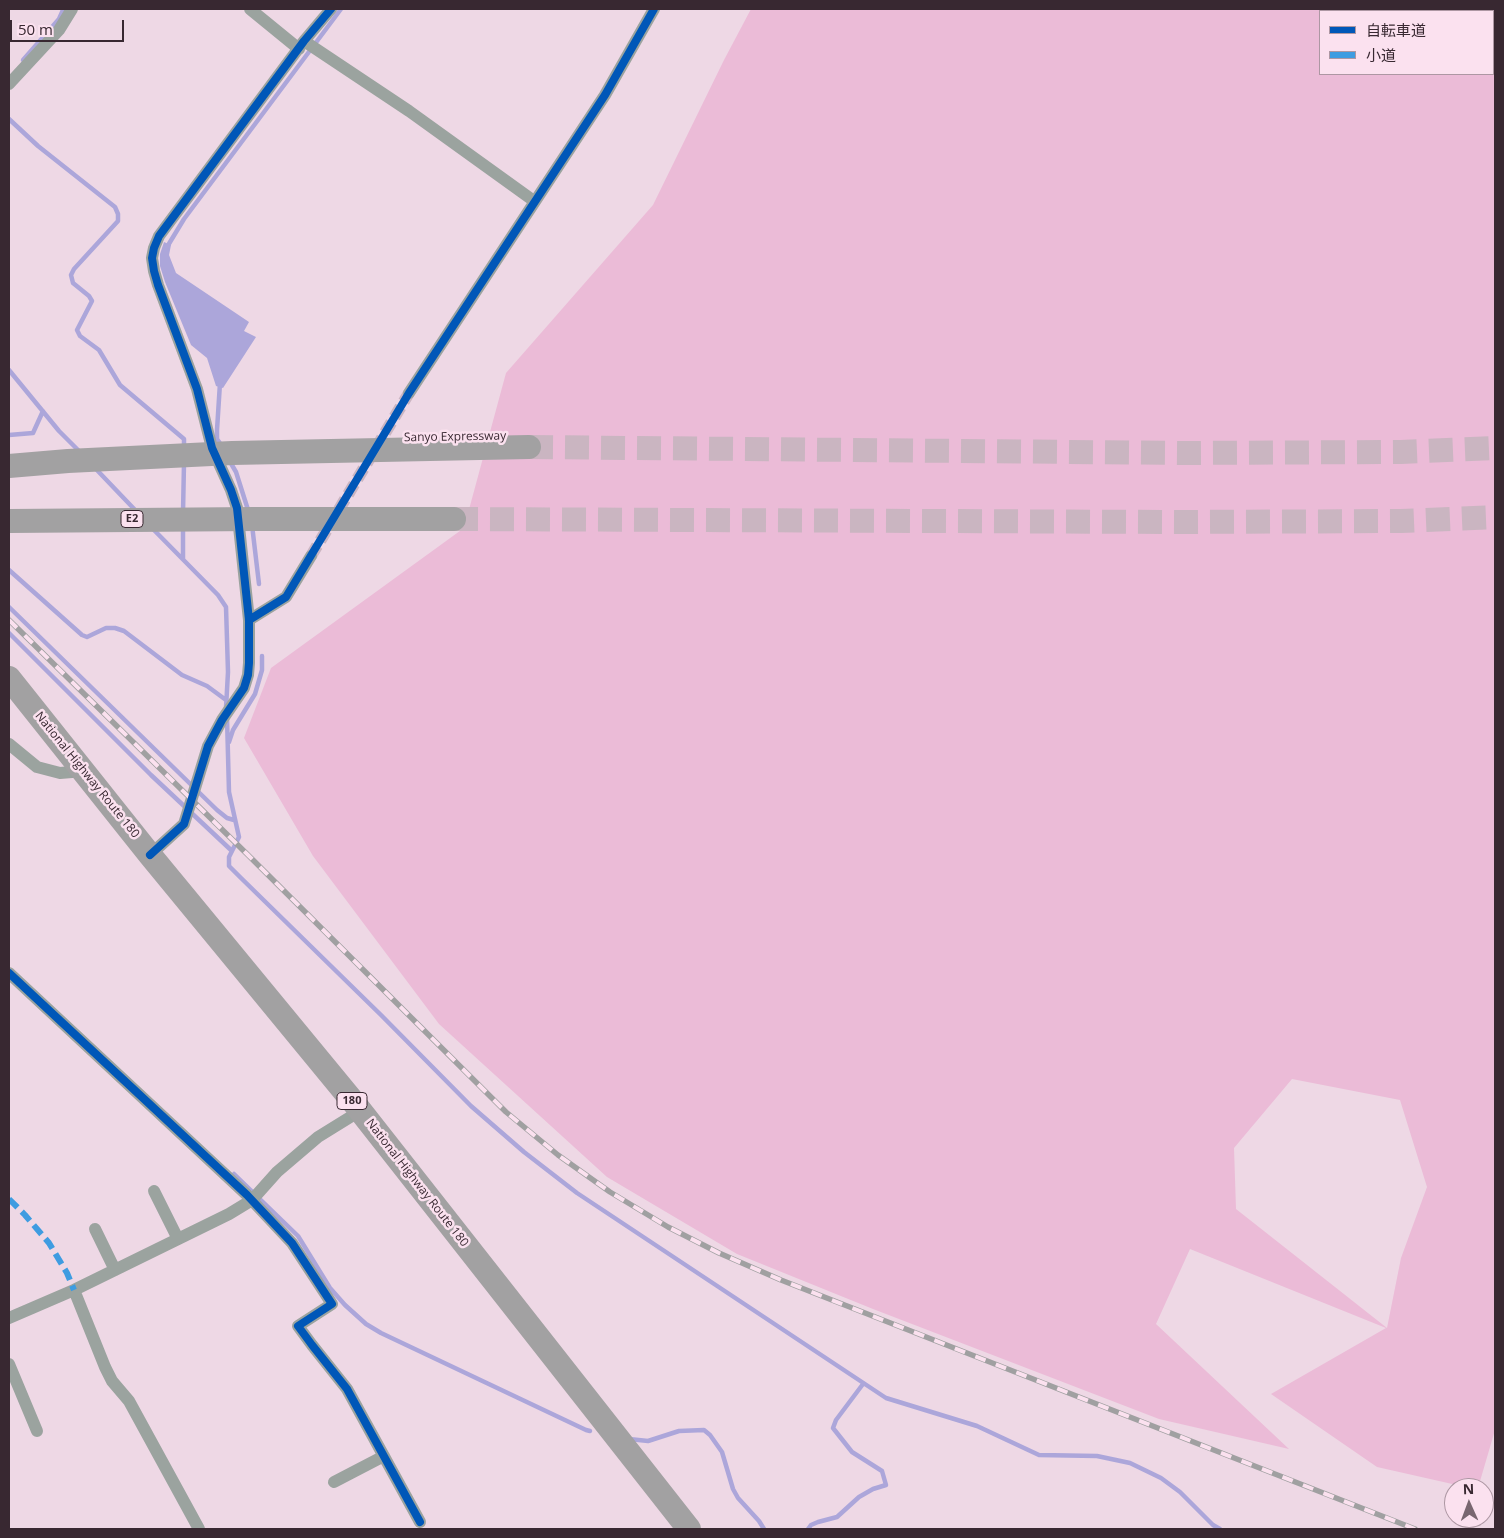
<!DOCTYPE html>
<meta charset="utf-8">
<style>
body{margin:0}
#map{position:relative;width:1504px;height:1538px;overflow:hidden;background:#eed8e5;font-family:"Open Sans","Noto Sans JP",sans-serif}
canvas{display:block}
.frame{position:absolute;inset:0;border:10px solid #382831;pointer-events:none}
.legend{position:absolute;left:1319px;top:10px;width:175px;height:65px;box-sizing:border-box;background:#fbe1ef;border:1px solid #ad97a3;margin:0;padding:6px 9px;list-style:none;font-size:15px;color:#382831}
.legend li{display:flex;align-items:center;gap:10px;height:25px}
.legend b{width:25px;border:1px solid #ad97a3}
.north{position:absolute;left:1444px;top:1478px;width:50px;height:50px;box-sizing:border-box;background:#fbe1ef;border:1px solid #ad97a3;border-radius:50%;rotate:358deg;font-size:14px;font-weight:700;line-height:20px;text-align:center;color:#382831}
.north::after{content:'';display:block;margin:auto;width:18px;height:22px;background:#786670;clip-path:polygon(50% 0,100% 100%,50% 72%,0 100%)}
.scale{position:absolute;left:10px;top:20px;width:114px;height:22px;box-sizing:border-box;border:2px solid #382831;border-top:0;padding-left:6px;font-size:15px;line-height:18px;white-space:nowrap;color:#382831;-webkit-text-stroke:4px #fbe1ef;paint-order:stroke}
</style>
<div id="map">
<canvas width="1504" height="1538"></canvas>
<div class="frame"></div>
<ul class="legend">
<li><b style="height:6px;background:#0057b8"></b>自転車道</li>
<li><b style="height:6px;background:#3e9ce1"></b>小道</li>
</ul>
<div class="north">N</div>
<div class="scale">50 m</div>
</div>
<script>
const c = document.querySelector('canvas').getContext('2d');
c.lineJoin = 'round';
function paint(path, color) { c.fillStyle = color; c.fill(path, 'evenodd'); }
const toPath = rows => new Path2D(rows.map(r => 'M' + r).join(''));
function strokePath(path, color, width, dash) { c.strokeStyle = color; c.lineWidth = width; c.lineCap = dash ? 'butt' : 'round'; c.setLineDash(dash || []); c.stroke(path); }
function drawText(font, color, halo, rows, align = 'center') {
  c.font = font + ' "Open Sans",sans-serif'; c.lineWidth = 5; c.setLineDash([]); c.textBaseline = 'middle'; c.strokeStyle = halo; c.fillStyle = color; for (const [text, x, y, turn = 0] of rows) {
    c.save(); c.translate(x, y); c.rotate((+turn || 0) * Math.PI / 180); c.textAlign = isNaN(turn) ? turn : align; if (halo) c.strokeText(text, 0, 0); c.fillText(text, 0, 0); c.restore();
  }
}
paint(toPath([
 [751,9,1495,9,1495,1430,1478,1488,1470,1488,1377,1467,1271,1394,1386,1328,1190,1249,1156,1324,1289,1449,1159,1419,873,1309,737,1254,607,1177,439,1024,313,856,244,738,271,668,464,528,506,373,653,205,724,60],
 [1320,11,1493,11,1493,74,1320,74],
 [1292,1079,1400,1100,1427,1187,1401,1258,1387,1328,1236,1209,1234,1148]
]), '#ebbbd7');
paint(toPath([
 [164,242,171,245,169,255,176,273,249,322,244,331,256,337,223,388,216,386,207,358,191,345,165,282,160,266,160,254]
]), '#aca6da');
strokePath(toPath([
 [23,60,59,19,63,10,62,9],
 [9,119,38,146,115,207,118,214,118,221,74,269,71,275,73,283,89,296,92,301,77,330,80,336,99,350,120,385,184,439,184,448],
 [167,247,184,219,341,9],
 [9,370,59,431,80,452],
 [220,383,217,430,217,439,222,446],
 [9,435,33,433,43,411],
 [229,460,236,472,249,513],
 [95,468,137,512],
 [183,513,184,463],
 [252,525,259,584],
 [152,528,218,595,226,607,228,672,226,708],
 [183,559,183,525],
 [9,570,82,635,87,637,106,628,115,628,124,631,182,675,207,686,226,700],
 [9,607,217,810,227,818,234,820],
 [9,633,151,775,232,851],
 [227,718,229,792,239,837,229,857,229,866,241,878,381,1015,471,1106,524,1152,577,1193,886,1398,977,1426,1039,1455,1097,1456,1130,1463,1161,1478,1180,1492,1213,1525,1220,1529],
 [229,742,233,730,255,694,262,670,262,656],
 [234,1174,298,1236,330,1288,345,1305,366,1324,381,1333,586,1430,590,1431],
 [629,1439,648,1441,679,1431,704,1430,710,1435,722,1452,733,1489,738,1498,759,1521,764,1529],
 [808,1529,811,1525,818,1522,837,1517,859,1497,873,1489,886,1485,882,1471,852,1452,833,1428,836,1420,863,1384]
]), '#aca6da', 4.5);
strokePath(toPath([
 [311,556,409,393]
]), '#cab5c1', 12, [12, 6]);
strokePath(toPath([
 [529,447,1184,453,1401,452,1495,448],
 [454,519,1180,522,1401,521,1495,517]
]), '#cab5c1', 24, [24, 12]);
strokePath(toPath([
 [250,9,299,49],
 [304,41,409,111,534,201],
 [9,84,59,30,72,9],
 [409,393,605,95,654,9],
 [249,620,286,597,311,556],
 [9,744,37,767,60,773,84,771],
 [150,855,184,824,208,746,222,720,244,688,248,675,249,663,249,620,237,508,231,490,212,448,197,389,158,285,154,271,152,258,154,248,159,236,304,41,331,9],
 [9,973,247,1195,292,1243,332,1304,298,1326,312,1345,347,1389,420,1522],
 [154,1191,178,1239],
 [95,1229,115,1270],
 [74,1290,105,1367,112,1381,129,1401,199,1529],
 [9,1318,74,1290,229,1214,252,1200,277,1172,318,1137,360,1111],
 [9,1364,37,1431],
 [334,1482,384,1456]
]), '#9ba39f', 12);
strokePath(toPath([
 [9,466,68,461,232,453,529,447],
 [9,521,255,519,454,519],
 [9,678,150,855,355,1104,689,1529]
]), '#a2a1a2', 24);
const rail = toPath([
 [9,620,248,855,506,1112,558,1155,610,1192,668,1227,719,1253,781,1280,1415,1529]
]);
strokePath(rail, '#a0a0a1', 5.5);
strokePath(rail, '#fbe1ef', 4, [11]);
strokePath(toPath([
 [9,1199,25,1215,49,1243,67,1273,74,1290]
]), '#3e9ce1', 6, [12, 6]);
strokePath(toPath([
 [249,620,286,597,409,393,605,95,654,9],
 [150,855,184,824,208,746,222,720,244,688,248,675,249,663,249,620,237,508,231,490,212,448,197,389,158,285,154,271,152,258,154,248,159,236,304,41,331,9],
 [9,973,247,1195,292,1243,332,1304,298,1326,312,1345,347,1389,420,1522]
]), '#0057b8', 8);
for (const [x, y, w] of [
 [132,519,22],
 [352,1101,30]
]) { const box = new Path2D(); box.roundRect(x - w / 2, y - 8.5, w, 17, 4); c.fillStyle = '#fbe1ef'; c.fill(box); strokePath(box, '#382831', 1); }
drawText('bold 11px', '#382831', null, [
 ["E2",132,519],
 ["180",352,1101]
]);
drawText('12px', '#382831', '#fbe1ef', [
 ["Sanyo Expressway",455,437,-1],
 ["National Highway Route 180",87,775,51],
 ["National Highway Route 180",417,1183,52]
]);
</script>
